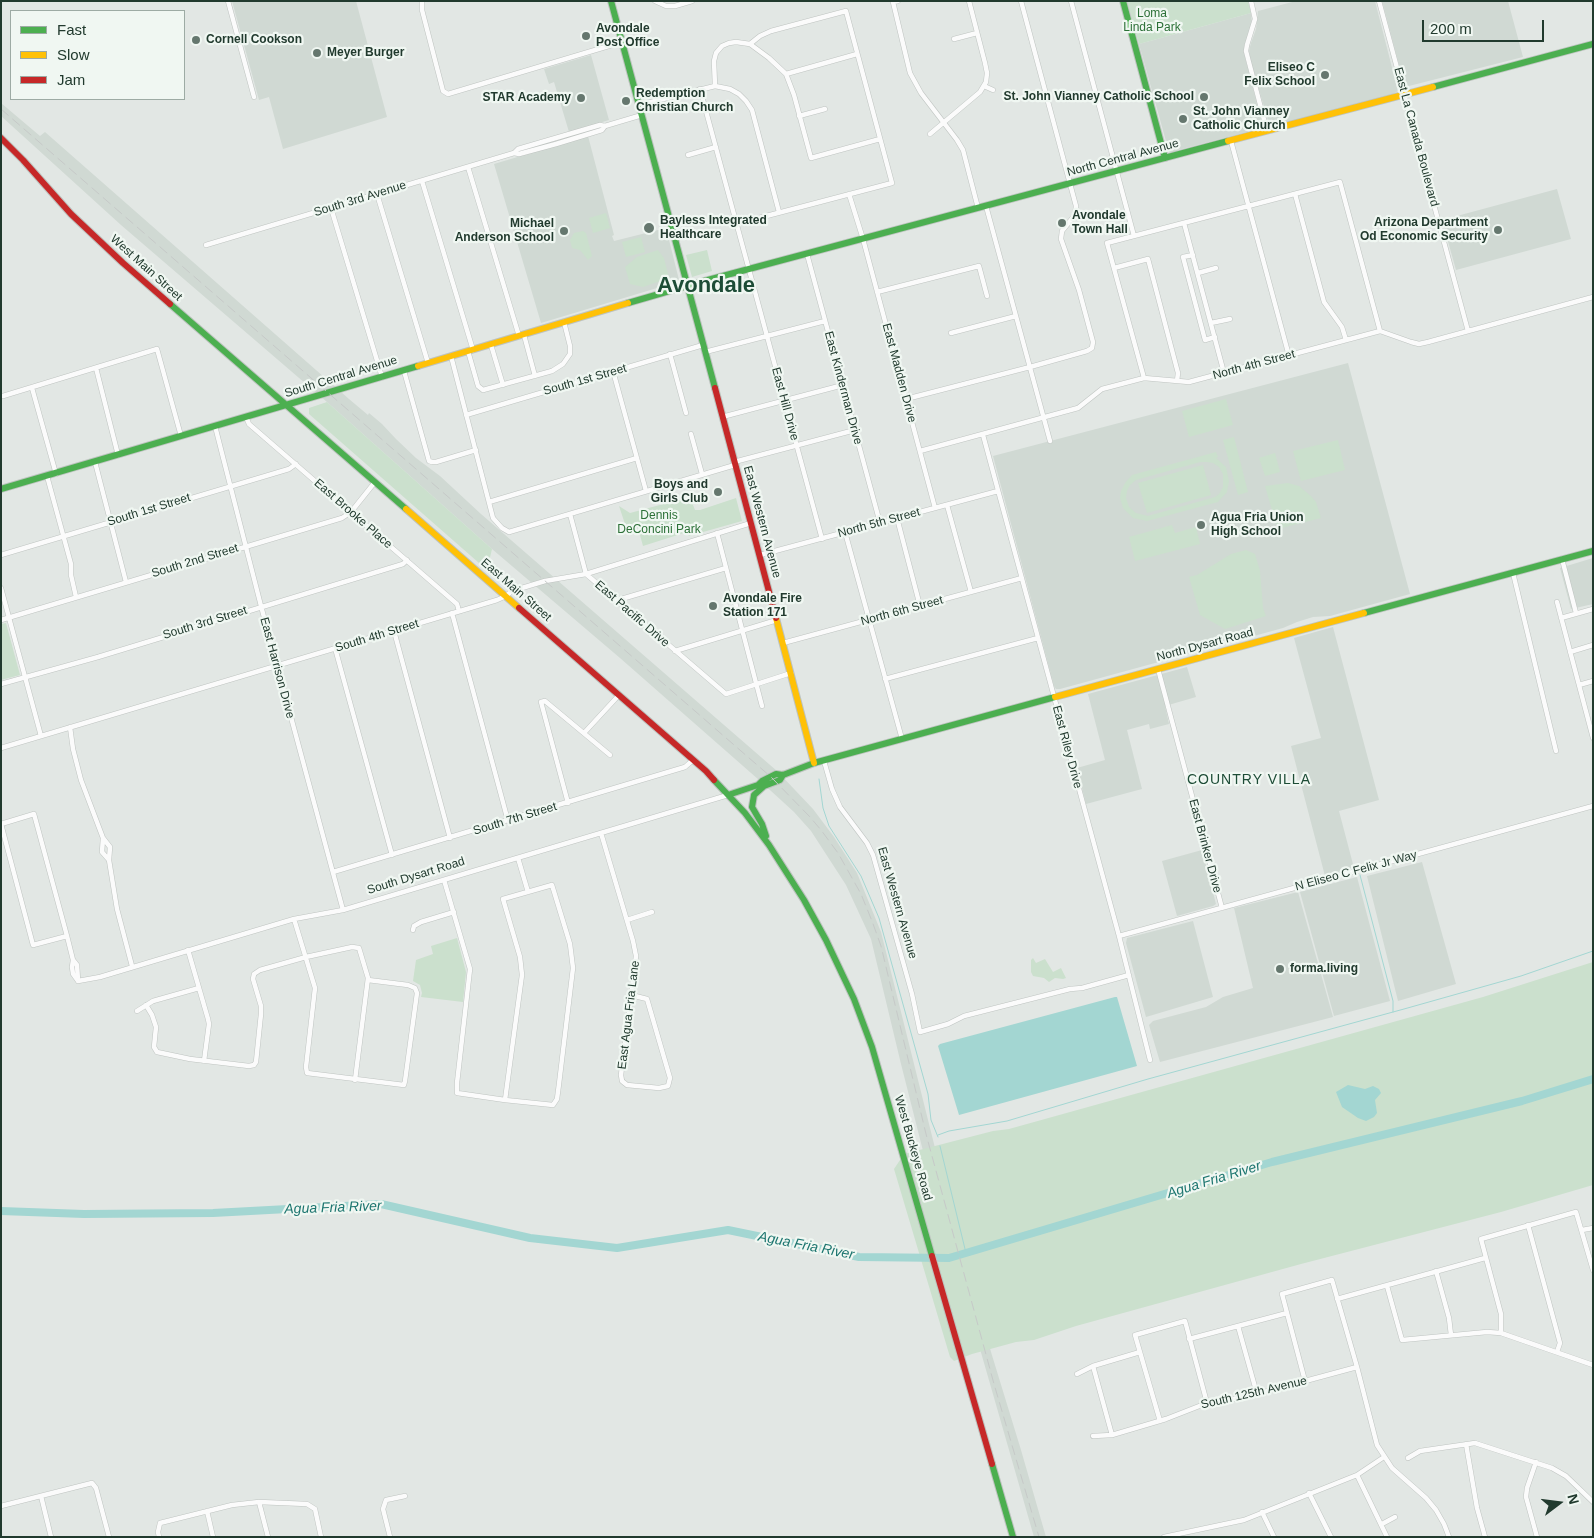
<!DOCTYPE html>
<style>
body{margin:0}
#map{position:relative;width:1594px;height:1538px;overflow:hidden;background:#e2e7e4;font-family:Helvetica,sans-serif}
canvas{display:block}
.frame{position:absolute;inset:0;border:2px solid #213a2e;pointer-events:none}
.legend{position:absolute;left:10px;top:10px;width:175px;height:90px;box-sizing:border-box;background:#f0f7f2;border:1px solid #9daba4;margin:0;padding:6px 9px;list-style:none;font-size:15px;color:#213a2e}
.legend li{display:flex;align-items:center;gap:10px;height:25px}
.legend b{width:25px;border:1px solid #9daba4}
.north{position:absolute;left:1534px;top:1478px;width:50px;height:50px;-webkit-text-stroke:4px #f0f7f2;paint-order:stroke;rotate:75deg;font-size:14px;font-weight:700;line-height:20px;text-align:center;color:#213a2e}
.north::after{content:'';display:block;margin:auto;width:18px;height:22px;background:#213a2e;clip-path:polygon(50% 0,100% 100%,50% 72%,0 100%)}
.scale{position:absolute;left:1422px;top:20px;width:122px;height:22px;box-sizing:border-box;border:2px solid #213a2e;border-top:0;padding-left:6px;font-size:15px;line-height:18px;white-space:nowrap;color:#213a2e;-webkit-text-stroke:4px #f0f7f2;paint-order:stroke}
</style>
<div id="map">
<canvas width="1594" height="1538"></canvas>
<div class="frame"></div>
<ul class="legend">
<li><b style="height:6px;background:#4caf50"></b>Fast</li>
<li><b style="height:6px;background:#ffc107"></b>Slow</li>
<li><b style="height:6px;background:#c62828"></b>Jam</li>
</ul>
<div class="north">N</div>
<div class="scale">200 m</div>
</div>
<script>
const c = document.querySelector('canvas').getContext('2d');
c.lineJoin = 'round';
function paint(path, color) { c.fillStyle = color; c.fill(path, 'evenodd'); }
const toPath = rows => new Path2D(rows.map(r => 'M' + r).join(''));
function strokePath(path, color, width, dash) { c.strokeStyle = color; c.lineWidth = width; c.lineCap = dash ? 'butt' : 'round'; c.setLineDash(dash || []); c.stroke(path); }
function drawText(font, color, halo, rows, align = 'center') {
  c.font = font + ' Helvetica,sans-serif'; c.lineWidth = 4.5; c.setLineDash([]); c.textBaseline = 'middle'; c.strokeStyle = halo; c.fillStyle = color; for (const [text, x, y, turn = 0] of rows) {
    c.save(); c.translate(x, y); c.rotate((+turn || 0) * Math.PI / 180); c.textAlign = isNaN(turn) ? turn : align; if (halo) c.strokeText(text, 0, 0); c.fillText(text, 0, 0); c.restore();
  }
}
paint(toPath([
 [232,1,356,1,387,117,283,149,269,97,259,100],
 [1296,1,1375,1,1398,91,1393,94,1273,126,1269,124,1251,62,1249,51,1251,43,1256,29,1258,11],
 [1382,1,1508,1,1523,57,1405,87],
 [1251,13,1252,25,1244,47,1245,57,1262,124,1262,128,1178,150,1175,153,1169,152,1139,44],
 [591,55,609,120,569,132,554,82,549,84,544,69],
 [1,103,40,136,45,132,349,399,368,415,369,413,382,424,396,439,416,458,440,476,481,514,777,771,813,809,834,837,857,873,881,932,934,1144,991,1352,1021,1450,1046,1537,1034,1537,922,1147,901,1064,871,939,846,885,811,831,794,812,759,780,620,658,492,549,327,402,121,225,1,116],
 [588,136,614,235,612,236,614,241,666,228,679,280,677,282,541,323,494,164],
 [1557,189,1571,239,1456,270,1442,220],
 [1348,363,1410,594,1330,616,1313,617,1297,622,1283,628,1060,689,1056,689,1054,686,993,456],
 [1593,558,1593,604,1571,609,1560,568],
 [1333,627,1379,800,1339,811,1354,868,1325,876,1291,746,1321,738,1294,638],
 [1187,667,1196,697,1165,706,1169,724,1150,729,1149,724,1127,730,1142,789,1086,804,1077,768,1105,760,1088,694],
 [1202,850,1216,904,1213,906,1177,916,1162,861],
 [1422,862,1456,984,1398,1001,1367,876],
 [1357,877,1390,1001,1334,1016,1300,892],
 [1298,892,1333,1017,1160,1062,1149,1025,1153,1021,1206,1007,1223,997,1253,988,1234,908],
 [1193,921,1213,997,1146,1017,1126,943,1127,938]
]), '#d0d9d3');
paint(toPath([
 [1127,1,1248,1,1251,13,1139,44],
 [606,213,610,228,593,233,589,218],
 [583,231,586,233,592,256,588,260,580,250,572,248,570,240,574,233],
 [641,237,645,252,626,257,622,242],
 [658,250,664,258,668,274,666,279,643,287,630,284,625,267,637,257],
 [707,250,712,271,692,277,686,255],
 [1226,399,1233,425,1189,437,1182,411],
 [327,402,492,549,487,570,309,414,309,408],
 [1234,437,1248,492,1238,495,1223,440],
 [1338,440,1345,470,1301,481,1293,451],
 [1216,452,1218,457,1216,458,1226,467,1229,481,1227,492,1218,502,1147,521,1133,518,1123,508,1120,498,1121,491,1125,483,1132,475],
 [1200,462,1207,462,1213,463,1219,467,1223,474,1223,487,1219,494,1215,497,1148,516,1136,513,1129,507,1126,498,1127,491,1130,485,1136,480],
 [1275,453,1280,472,1265,476,1259,458],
 [1203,465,1211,495,1147,513,1138,483],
 [1288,483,1299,486,1311,496,1316,502,1321,518,1282,528,1276,524,1265,486],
 [736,498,742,521,689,536,687,532,643,546,638,528,627,530,619,506,630,513,682,499,691,500,695,510,700,510],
 [1172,525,1175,533,1196,527,1200,544,1135,561,1129,537],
 [1246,550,1255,554,1260,571,1263,608,1266,616,1225,629,1200,615,1189,577,1197,575,1231,554],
 [6,623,20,675,1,680,1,624],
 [457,938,466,972,463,1002,421,997,422,993,420,985,413,981,416,960,433,954,431,946],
 [1033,958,1036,963,1045,959,1053,972,1061,968,1066,978,1063,979,1055,978,1049,982,1044,978,1033,976,1031,972,1031,960],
 [1593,962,1593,1185,1501,1212,1301,1264,1076,1326,1034,1340,1016,1342,972,1354,954,1361,950,1357,894,1169,904,1154,993,1131,1009,1129,1483,997]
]), '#cbe0cd');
paint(toPath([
 [1115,997,1117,997,1137,1066,959,1115,938,1046,940,1044],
 [1348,1085,1365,1089,1373,1086,1379,1089,1381,1093,1375,1100,1377,1113,1374,1117,1366,1121,1358,1118,1342,1107,1336,1092]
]), '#a3d6d2');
strokePath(toPath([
 [819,779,823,808,829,826,861,876,879,918,928,1094,931,1120,938,1137],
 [1360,875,1393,1001,1393,1012],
 [938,1135,949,1131,1007,1121,1148,1079,1404,1009,1521,976,1593,951],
 [940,1146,966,1253]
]), '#a3d6d2', 1);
strokePath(toPath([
 [1,1211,84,1214,213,1213,381,1204,530,1238,617,1248,728,1230,859,1257,949,1258,1272,1162,1522,1101,1593,1079]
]), '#a3d6d2', 8);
const street = toPath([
 [228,1,254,97],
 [422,1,422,10,443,91,448,94,622,42],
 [655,1,666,6,675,6,692,1],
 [898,1,893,2,910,73,921,93,957,140,963,150,978,208],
 [1071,1,1134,236],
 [1251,1,1255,19,1247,45,1246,51,1267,131],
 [1379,1,1468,331],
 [954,39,977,33],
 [786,74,857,54],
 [715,86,714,61,716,53,722,46,729,43,736,42,750,44,769,58,786,74,794,95,811,158,880,139],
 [984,86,993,90],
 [700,89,822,539],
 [639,105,715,86,730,89,739,94,746,101,752,110,779,212],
 [799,116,825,109],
 [930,134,980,92,986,82,987,73,985,63,969,1],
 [1231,141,1289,356],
 [514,153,518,149,600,125,605,126,642,115],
 [688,155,716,147],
 [468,167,519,336],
 [422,181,473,350],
 [377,194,428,363],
 [849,194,863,239,935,508],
 [1295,194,1324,302,1342,327,1346,340],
 [986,206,1050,441],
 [331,208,382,377],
 [1184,223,1224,373],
 [736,224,892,183,846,11,771,31,760,36,750,44],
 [206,245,514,153,519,154,556,144,602,130,605,126],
 [807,254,880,523],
 [1193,255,1183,257,1205,340,1215,337],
 [1114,268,1148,259,1178,373,1177,381],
 [1198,273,1216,268],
 [877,292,979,266,987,296],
 [1211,323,1230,319],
 [951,333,1016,316],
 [524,335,535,376],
 [491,345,503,385],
 [468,351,478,386,483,390,552,371,563,364,570,354,570,346,564,322],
 [705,352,825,321],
 [670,354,686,413],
 [451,356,493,518,502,528,509,532,735,465],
 [96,368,118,455],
 [404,371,429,461,432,462,436,462,476,450],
 [613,371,646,491],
 [1144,378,1107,243,1340,182,1380,331],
 [32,388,56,474],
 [3,396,157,349,181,436],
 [906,399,1030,367,1087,351,1092,348,1093,342,1079,290,1061,239,1062,231,1075,215,1076,206,1021,1],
 [466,415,703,345],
 [246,417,249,424,457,604,459,611],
 [722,417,843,385],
 [215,426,261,606,343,910],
 [691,434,702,474],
 [983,435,1119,936,1150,1060],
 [920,451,1078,408,1102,389,1144,378,1189,382,1380,331,1411,342,1419,344,1428,342,1593,297],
 [95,462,126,582],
 [734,462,855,430],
 [47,476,71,564,71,575,76,597],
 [489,502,637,458],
 [947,505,971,592],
 [570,514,586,574,726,694,791,673],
 [897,518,920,606],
 [845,532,902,739],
 [717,533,762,706],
 [1,555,289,469,296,464],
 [760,555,998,491],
 [1562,559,1576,613],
 [1513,573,1556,751],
 [1,588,41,736],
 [618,600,726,568],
 [1557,602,1593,738],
 [452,613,508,821],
 [1561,618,1593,609],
 [1,620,342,518,351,512,375,482],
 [394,631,450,838],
 [783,643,1022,578],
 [335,648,392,855],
 [675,651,777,620],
 [1570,652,1593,645],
 [1158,669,1222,908],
 [885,679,1038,638],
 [1,684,98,657,403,564,407,560],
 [1579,685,1593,681],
 [70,727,73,749,81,780,103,838,110,847,109,860,117,909,132,966],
 [584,733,619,695],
 [1,748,497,600,506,596,512,591,545,581,586,574,751,523],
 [824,761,832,789,840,807,867,843,873,855,912,994,920,1032,948,1024,964,1016,1070,989,1082,988,1129,975],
 [568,803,541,702,545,701,610,755],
 [1,824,34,814,67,936,73,960,72,967,73,974,78,981],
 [1,824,33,945,67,936],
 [601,833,633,941,636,956,621,1075,622,1081,627,1085,659,1088,668,1086,670,1078,647,999,631,995],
 [103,838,102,852,109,860],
 [518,858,528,892],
 [333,872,685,767,693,760],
 [444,880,470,969,457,1083,457,1093,505,1100,553,1105,557,1099,559,1084,573,968,570,944,552,885,503,899,520,957,522,975,505,1100],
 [294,919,315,988,306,1067,307,1073,404,1085,405,1081,417,993,415,988,408,985,368,980],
 [627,920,652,912],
 [413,930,414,926,421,922,454,912],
 [1119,936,1593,806],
 [188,950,208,1019,209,1024,204,1061],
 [73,960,77,965,78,980],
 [78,981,100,977,294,919,343,910,728,795],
 [146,1005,152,1015,156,1027,154,1047,157,1052,190,1059,249,1066,254,1065,256,1062,261,1014,261,1006,253,979,254,974,260,970,306,957,352,947,359,948,368,978,355,1080],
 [137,1011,153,1001,199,988],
 [1528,1225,1560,1343,1557,1352],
 [1582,1230,1593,1228],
 [1436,1271,1449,1318,1451,1335],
 [1387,1286,1402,1340,1487,1332,1501,1333,1593,1365],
 [1337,1299,1485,1258],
 [1238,1326,1257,1394],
 [1501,1333,1501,1314,1481,1239,1576,1212,1593,1270],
 [1189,1339,1287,1313],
 [1093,1366,1112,1435],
 [1077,1374,1093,1366,1140,1352],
 [1305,1381,1282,1294,1332,1280,1357,1367,1377,1445,1392,1468,1426,1498,1436,1510,1444,1524,1449,1537],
 [1160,1421,1135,1335,1185,1321,1207,1403],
 [1093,1436,1112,1435,1166,1419,1207,1403,1246,1397,1357,1367],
 [1466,1444,1477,1508,1485,1537],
 [1408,1458,1420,1451,1475,1443,1552,1468,1566,1476,1593,1502],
 [1536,1462,1527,1488,1526,1497,1537,1537],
 [1357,1475,1387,1537],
 [1309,1493,1331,1537],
 [41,1496,51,1537],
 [259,1502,268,1537],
 [1,1506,92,1483,96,1488,109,1537],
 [207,1511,213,1537],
 [1262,1512,1274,1537],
 [1382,1524,1395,1517],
 [159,1537,158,1532,160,1523,232,1505,259,1502,307,1504,315,1509,321,1537],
 [390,1537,383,1509,386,1500,405,1496],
 [1164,1537,1244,1520,1357,1475,1384,1457]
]);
const fast = toPath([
 [611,1,715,388],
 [1123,1,1165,158],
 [1433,87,1593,44],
 [628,303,704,281,1228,141],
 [170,304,406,509],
 [1,489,418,366],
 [1364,613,1593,551],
 [714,780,745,813,769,845,804,900,826,940,854,999,872,1047,932,1256],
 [758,785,762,781,776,774,783,775,814,763,1055,697],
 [764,786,754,795,752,807,762,824,766,836],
 [728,795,758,785,764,786,780,780,783,775],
 [992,1464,1013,1537]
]);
const slow = toPath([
 [1228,141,1433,87],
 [418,366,628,303],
 [406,509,519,608],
 [776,618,814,763],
 [1055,697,1364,613]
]);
const jam = toPath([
 [1,138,23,160,71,214,123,263,170,304],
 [715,388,776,618],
 [519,608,706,771,714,780],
 [932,1256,992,1464]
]);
strokePath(street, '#bfc4c1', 5.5);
strokePath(fast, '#bdc3bf', 8);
strokePath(slow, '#bdc3bf', 8);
strokePath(jam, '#bdc3bf', 8);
strokePath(street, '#fbfbfb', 4.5);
strokePath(fast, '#4caf50', 6);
strokePath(slow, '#ffc107', 6);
strokePath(jam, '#c62828', 6);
strokePath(toPath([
 [1,109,771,777,810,817,821,830,838,853,861,894,872,921,881,946,926,1134,994,1384,1039,1537]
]), '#c6c9c8', 1, [10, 5]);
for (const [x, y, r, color] of [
 [586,36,5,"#65776e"],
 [196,40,5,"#65776e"],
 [317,53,5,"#65776e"],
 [1325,75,5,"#65776e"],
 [1204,97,5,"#65776e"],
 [581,98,5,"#65776e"],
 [626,101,5,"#65776e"],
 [1183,119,5,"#65776e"],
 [1062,223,5,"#65776e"],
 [649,228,6,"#65776e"],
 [1498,230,5,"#65776e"],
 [564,231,5,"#65776e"],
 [718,492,5,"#65776e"],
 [1201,525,5,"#65776e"],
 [713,606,5,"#65776e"],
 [1280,969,5,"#65776e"]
]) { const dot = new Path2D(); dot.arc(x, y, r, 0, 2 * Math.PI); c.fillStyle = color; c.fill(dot); strokePath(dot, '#f0f7f2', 2); }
drawText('12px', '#2c7037', '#f0f7f2', [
 ["Loma",1152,14],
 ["Linda Park",1152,28],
 ["Dennis",659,516],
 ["DeConcini Park",659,530]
]);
drawText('bold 12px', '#213a2e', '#f0f7f2', [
 ["Avondale",596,29],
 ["Post Office",596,43],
 ["Cornell Cookson",206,40],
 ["Meyer Burger",327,53],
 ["Eliseo C",1315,68,"right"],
 ["Felix School",1315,82,"right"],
 ["Redemption",636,94],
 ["Christian Church",636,108],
 ["St. John Vianney Catholic School",1194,97,"right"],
 ["STAR Academy",571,98,"right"],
 ["St. John Vianney",1193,112],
 ["Catholic Church",1193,126],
 ["Avondale",1072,216],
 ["Town Hall",1072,230],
 ["Bayless Integrated",660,221],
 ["Healthcare",660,235],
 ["Arizona Department",1488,223,"right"],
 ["Od Economic Security",1488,237,"right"],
 ["Michael",554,224,"right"],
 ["Anderson School",554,238,"right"],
 ["Boys and",708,485,"right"],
 ["Girls Club",708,499,"right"],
 ["Agua Fria Union",1211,518],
 ["High School",1211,532],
 ["Avondale Fire",723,599],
 ["Station 171",723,613],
 ["forma.living",1290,969]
], 'left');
drawText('12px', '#213a2e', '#f0f7f2', [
 ["East La Canada Boulevard",1416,137,75],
 ["North Central Avenue",1123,158,-15],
 ["South 3rd Avenue",360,199,-17],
 ["West Main Street",146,268,42],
 ["North 4th Street",1254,365,-15],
 ["East Madden Drive",899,373,75],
 ["South Central Avenue",341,377,-17],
 ["South 1st Street",585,380,-16],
 ["East Kinderman Drive",843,388,75],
 ["East Hill Drive",785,404,75],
 ["South 1st Street",149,510,-17],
 ["East Brooke Place",353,514,41],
 ["East Western Avenue",762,522,75],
 ["North 5th Street",879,523,-15],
 ["South 2nd Street",195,561,-17],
 ["East Main Street",516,590,41],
 ["North 6th Street",902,611,-15],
 ["East Pacific Drive",632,614,41],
 ["South 3rd Street",205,623,-17],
 ["South 4th Street",377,636,-17],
 ["North Dysart Road",1205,645,-15],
 ["East Harrison Drive",277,668,75],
 ["East Riley Drive",1067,747,75],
 ["South 7th Street",515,819,-17],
 ["East Brinker Drive",1205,846,75],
 ["N Eliseo C Felix Jr Way",1356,871,-15],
 ["South Dysart Road",416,876,-17],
 ["East Western Avenue",897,903,74],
 ["East Agua Fria Lane",629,1015,-83],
 ["West Buckeye Road",913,1148,74],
 ["South 125th Avenue",1254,1393,-13]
]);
c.letterSpacing = '1px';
drawText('14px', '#1d4c36', '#f0f7f2', [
 ["COUNTRY VILLA",1249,780]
]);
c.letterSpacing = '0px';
drawText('italic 14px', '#1c756f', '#f0f7f2', [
 ["Agua Fria River",1214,1180,-17],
 ["Agua Fria River",333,1208,-2],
 ["Agua Fria River",806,1246,11]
]);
drawText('bold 22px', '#1d4c36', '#f0f7f2', [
 ["Avondale",706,286]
]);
</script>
